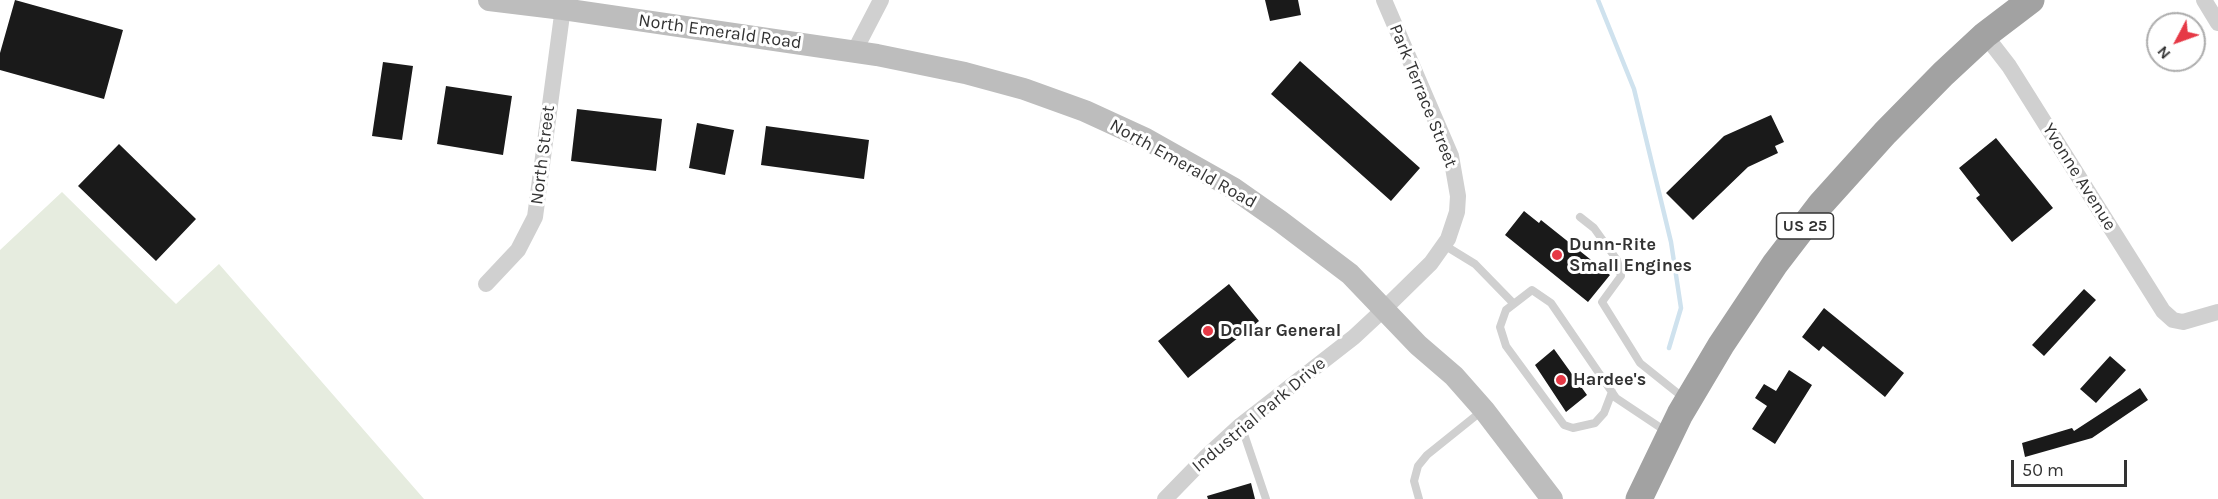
<!DOCTYPE html>
<style>
body{margin:0}
#map{position:relative;width:2218px;height:499px;overflow:hidden;background:#fff;font-family:Karla,sans-serif}
canvas{display:block}
.north{position:absolute;left:2146px;top:12px;width:60px;height:60px;box-sizing:border-box;background:#fff;border:2px solid #adadad;border-radius:50%;rotate:229deg;font-size:16px;font-weight:700;line-height:24px;text-align:center;color:#333}
.north::after{content:'';display:block;margin:auto;width:21px;height:27px;background:#e63946;clip-path:polygon(50% 0,100% 100%,50% 72%,0 100%)}
.scale{position:absolute;left:2011px;top:460px;width:116px;height:27px;box-sizing:border-box;border:3px solid #333;border-top:0;padding-left:8px;font-size:18px;line-height:21px;white-space:nowrap;color:#333;-webkit-text-stroke:4px #fff;paint-order:stroke}
</style>
<div id="map">
<canvas width="2218" height="499"></canvas>
<div class="north">N</div>
<div class="scale">50 m</div>
</div>
<script>
const c = document.querySelector('canvas').getContext('2d');
c.lineJoin = 'round';
function paint(path, color) { c.fillStyle = color; c.fill(path, 'evenodd'); }
const toPath = rows => new Path2D(rows.map(r => 'M' + r).join(''));
function strokePath(path, color, width, dash) { c.strokeStyle = color; c.lineWidth = width; c.lineCap = dash ? 'butt' : 'round'; c.setLineDash(dash || []); c.stroke(path); }
function drawText(font, color, halo, rows, align = 'center') {
  c.font = font + ' Karla,sans-serif'; c.lineWidth = 6; c.setLineDash([]); c.textBaseline = 'middle'; c.strokeStyle = halo; c.fillStyle = color; for (const [text, x, y, turn = 0] of rows) {
    c.save(); c.translate(x, y); c.rotate((+turn || 0) * Math.PI / 180); c.textAlign = isNaN(turn) ? turn : align; if (halo) c.strokeText(text, 0, 0); c.fillText(text, 0, 0); c.restore();
  }
}
paint(toPath([
 [62,192,176,304,219,264,424,499,0,499,0,250]
]), '#e6ecdf');
strokePath(toPath([
 [1598,0,1634,89,1671,242,1681,308,1669,348]
]), '#cfe2ee', 4.5);
paint(toPath([
 [15,0,123,30,104,99,0,70,0,53],
 [1265,0,1298,0,1301,15,1270,21],
 [1300,61,1420,168,1391,201,1271,94],
 [383,62,413,66,402,140,372,136],
 [446,86,512,96,503,155,437,144],
 [577,109,662,119,656,171,571,161],
 [1771,115,1784,142,1775,146,1778,153,1748,167,1693,220,1666,193,1724,136],
 [697,123,734,130,725,175,689,168],
 [766,126,869,140,864,179,761,165],
 [1996,138,2053,208,2012,242,1976,198,1980,195,1959,168],
 [119,144,196,219,156,261,78,186],
 [1524,211,1539,223,1541,220,1610,275,1588,302,1505,235],
 [1229,284,1259,321,1188,378,1158,341],
 [2084,289,2096,300,2044,356,2032,345],
 [1824,308,1904,373,1885,397,1823,346,1819,351,1802,337],
 [1554,349,1587,395,1566,412,1535,365],
 [2110,356,2126,370,2096,403,2080,389],
 [1789,370,1812,385,1775,444,1752,429,1767,406,1755,398,1764,384,1776,391],
 [2140,388,2148,400,2092,438,2025,457,2022,443,2072,428,2074,431],
 [1251,483,1255,499,1208,499,1207,496]
]), '#1a1a1a');
strokePath(toPath([
 [1580,217,1594,228,1617,260,1621,276,1602,302,1640,363,1685,399],
 [1444,245,1475,264,1514,304],
 [1612,392,1604,413,1595,423,1573,428,1564,425,1506,346,1500,327,1506,310,1532,290,1551,303,1616,398,1667,432],
 [1241,425,1266,499],
 [1419,499,1414,481,1418,466,1427,455,1483,410]
]), '#d0d0d0', 8);
strokePath(toPath([
 [2204,0,2218,23],
 [1985,35,2009,66,2163,311,2173,320,2183,322,2218,312],
 [854,52,881,0],
 [486,284,518,250,535,217,564,0],
 [1165,499,1205,458,1241,425,1354,337,1383,310,1431,263,1448,239,1457,212,1458,196,1451,156,1384,0]
]), '#d0d0d0', 16);
strokePath(toPath([
 [489,0,563,9,877,55,965,73,1024,89,1085,111,1146,139,1233,188,1280,221,1350,274,1418,345,1454,376,1484,410,1552,499]
]), '#bdbdbd', 22);
strokePath(toPath([
 [1639,499,1680,414,1721,345,1775,264,1821,204,1885,133,1943,74,1985,35,2031,0]
]), '#a2a2a2', 27);
for (const [x, y, r, color] of [
 [1557,255,6,"#e63946"],
 [1208,331,6,"#e63946"],
 [1561,380,6,"#e63946"]
]) { const dot = new Path2D(); dot.arc(x, y, r, 0, 2 * Math.PI); c.fillStyle = color; c.fill(dot); strokePath(dot, '#fff', 2); }
for (const [x, y, w] of [
 [1805,226,57]
]) { const box = new Path2D(); box.roundRect(x - w / 2, y - 13, w, 26, 4.5); c.fillStyle = '#fff'; c.fill(box); strokePath(box, '#333', 1.5); }
drawText('bold 16px', '#333', null, [
 ["US 25",1805,226]
]);
drawText('18px', '#333', '#fff', [
 ["North Emerald Road",720,32,8],
 ["Park Terrace Street",1423,96,68],
 ["North Street",543,155,-83],
 ["North Emerald Road",1183,164,29],
 ["Yvonne Avenue",2079,177,58],
 ["Industrial Park Drive",1259,415,-40]
]);
drawText('bold 18px', '#333', '#fff', [
 ["Dunn-Rite",1569,245],
 ["Small Engines",1569,266],
 ["Dollar General",1220,331],
 ["Hardee's",1573,380]
], 'left');
</script>
